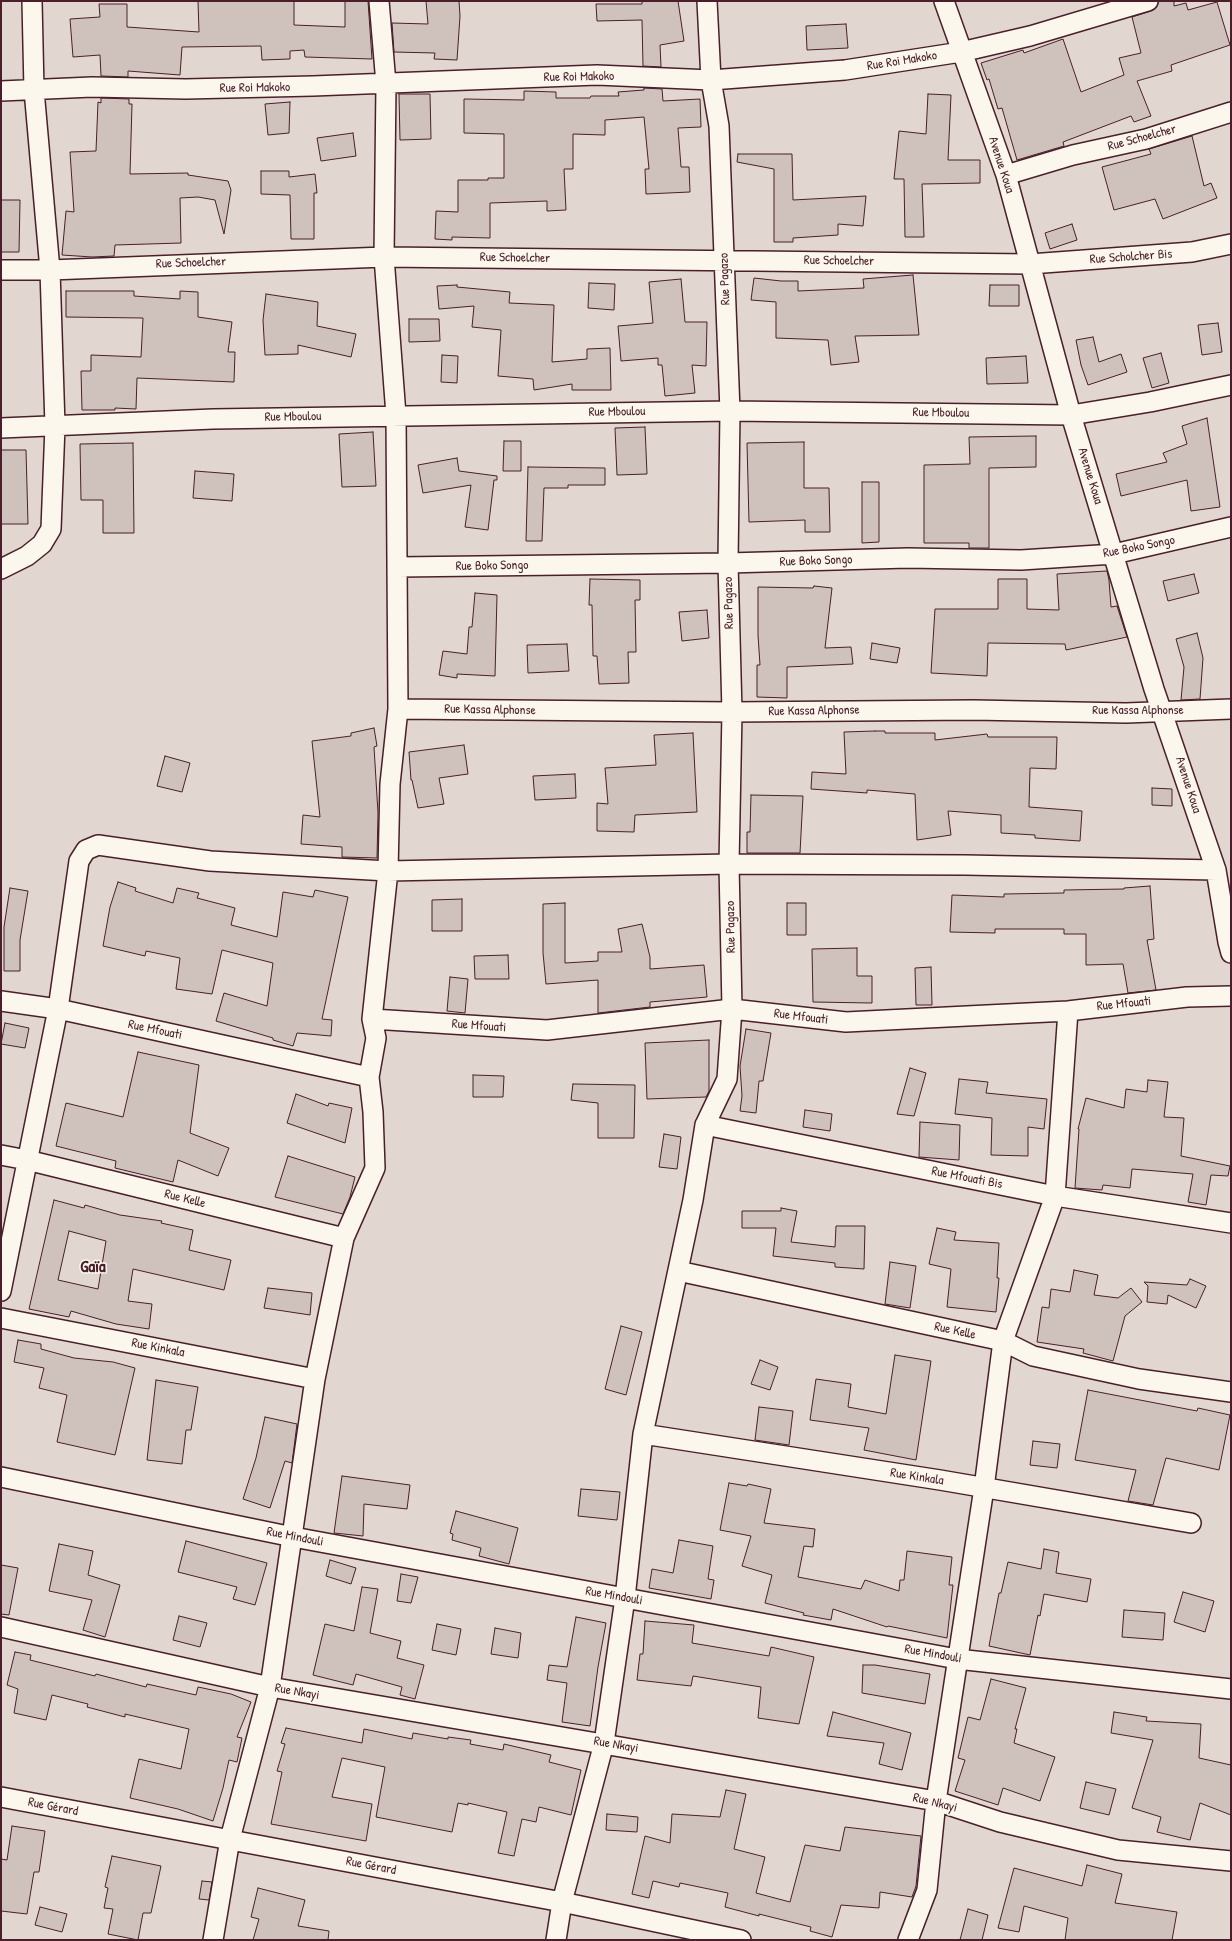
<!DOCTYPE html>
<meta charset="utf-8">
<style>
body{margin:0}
#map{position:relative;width:1232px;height:1941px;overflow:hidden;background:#fbf7ec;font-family:"Patrick Hand",sans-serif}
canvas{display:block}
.frame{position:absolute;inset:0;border:2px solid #4a1f2b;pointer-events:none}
</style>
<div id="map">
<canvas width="1232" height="1941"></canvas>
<div class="frame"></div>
</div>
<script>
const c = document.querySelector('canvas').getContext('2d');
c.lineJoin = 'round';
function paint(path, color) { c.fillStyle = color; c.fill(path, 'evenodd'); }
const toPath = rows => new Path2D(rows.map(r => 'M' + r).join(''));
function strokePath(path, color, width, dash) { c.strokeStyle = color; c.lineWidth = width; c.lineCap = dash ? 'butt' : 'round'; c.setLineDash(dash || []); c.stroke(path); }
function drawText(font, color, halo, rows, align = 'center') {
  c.font = font + ' "Patrick Hand",sans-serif'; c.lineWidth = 3; c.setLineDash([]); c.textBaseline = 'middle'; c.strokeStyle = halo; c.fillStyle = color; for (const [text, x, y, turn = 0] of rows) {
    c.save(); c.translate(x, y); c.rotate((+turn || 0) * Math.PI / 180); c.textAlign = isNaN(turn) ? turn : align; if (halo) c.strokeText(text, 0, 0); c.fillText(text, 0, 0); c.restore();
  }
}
paint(toPath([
 [1,1,1231,1,1231,1940,1,1940]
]), '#e2d7d0');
const building = toPath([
 [198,1,294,1,294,25,345,27,345,1,368,1,372,59,305,57,304,50,290,51,290,59,262,60,261,46,182,47,180,75,128,71,128,77,101,76,100,55,73,57,70,19,100,17,99,4,127,4,127,27,199,32,198,1],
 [426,1,459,1,460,16,457,60,434,59,435,53,394,52,392,23,428,24,426,1],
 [642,1,678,1,684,41,660,45,661,67,643,66,642,20,597,21,596,4,642,4,642,1],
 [1159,1,1174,1,1174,6,1186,3,1188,10,1217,2,1230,45,1171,65,1172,71,1137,81,1151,116,1134,122,1131,116,1063,142,1064,146,1017,160,1002,108,998,109,989,79,987,80,981,63,1023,50,1024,53,1063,39,1081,92,1124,75,1119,58,1141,53,1132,17,1151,11,1156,8,1159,1],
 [846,24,848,48,807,50,806,26,846,24],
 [644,88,662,89,663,101,700,99,701,127,678,128,681,167,689,167,690,192,646,194,645,169,649,169,644,117,605,120,605,135,573,134,573,169,564,169,566,210,547,211,547,201,490,203,490,238,452,237,452,240,435,239,436,211,458,212,458,180,488,180,488,178,504,178,504,134,464,133,464,99,524,100,524,91,556,92,556,98,590,98,591,96,619,96,618,92,644,90,644,88],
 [399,94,430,94,431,139,400,140,399,94],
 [928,94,951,95,948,160,980,160,980,183,922,184,924,237,905,237,904,179,894,179,899,131,926,134,928,94],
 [101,98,129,99,129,104,132,104,130,174,188,173,188,175,228,181,231,190,224,234,215,200,198,197,180,198,181,243,115,245,114,256,92,257,62,255,66,211,74,212,70,152,96,151,98,102,101,103,101,98],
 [290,102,289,133,268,135,265,104,290,102],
 [353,133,356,156,321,161,317,138,353,133],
 [1192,136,1204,186,1211,183,1217,198,1163,219,1155,199,1114,210,1102,167,1151,154,1149,149,1192,136],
 [738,154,792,154,793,200,866,196,863,226,838,224,838,235,793,238,793,242,774,242,774,169,737,162,738,154],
 [261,171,289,171,289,177,315,174,317,193,314,193,314,239,291,239,290,195,261,194,261,171],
 [1,200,20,200,19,252,1,252,1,200],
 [1072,224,1077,240,1050,249,1045,233,1072,224],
 [913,275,919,335,855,336,859,362,831,365,828,340,776,338,776,302,751,300,754,278,781,281,798,281,798,291,864,288,863,279,913,275],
 [681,279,685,322,707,322,706,366,692,365,695,393,665,396,662,365,658,365,658,358,621,361,618,326,653,323,649,282,681,279],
 [589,283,615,284,614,310,588,308,589,283],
 [457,285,457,287,510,292,509,303,554,305,552,362,587,359,587,349,610,348,611,390,572,390,572,384,534,390,533,379,498,376,501,330,472,327,474,306,439,309,437,286,457,285],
 [990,285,1019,285,1019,306,989,306,990,285],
 [66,291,134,291,134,296,180,299,180,291,198,292,198,317,232,322,228,352,235,352,234,382,137,378,136,409,115,408,115,410,82,410,81,371,91,371,91,355,141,357,143,318,66,317,66,291],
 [266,294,318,302,317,326,356,334,351,357,298,345,298,354,265,355,263,320,266,294],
 [409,319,439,319,440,341,409,342,409,319],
 [1218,323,1222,352,1202,355,1198,325,1218,323],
 [1093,337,1099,362,1121,354,1127,372,1088,385,1081,365,1076,340,1093,337],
 [1161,353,1169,383,1152,388,1143,358,1161,353],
 [442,355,458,356,457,383,441,382,442,355],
 [1026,356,1028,383,987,384,986,358,1026,356],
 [1207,418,1220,507,1191,511,1187,480,1121,496,1116,474,1167,462,1163,453,1187,444,1182,426,1207,418],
 [645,427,647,474,617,475,615,428,645,427],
 [373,432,376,486,342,487,339,434,373,432],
 [1036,436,1036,467,989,468,989,548,969,548,969,543,924,543,924,465,970,464,969,437,1036,436],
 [504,441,521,441,521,471,503,471,504,441],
 [804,442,804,488,829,488,830,532,805,532,805,520,749,522,747,443,804,442],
 [133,443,134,533,103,533,103,500,81,500,80,444,133,443],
 [1,450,26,450,28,524,1,524,1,450],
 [457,458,459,471,497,476,497,480,494,480,488,530,465,527,471,485,423,493,418,465,457,458],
 [528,467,605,468,605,485,568,485,568,488,544,488,542,541,526,541,528,467],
 [195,471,234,474,232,501,193,498,195,471],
 [862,482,879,482,879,542,862,543,862,482],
 [1107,571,1109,580,1111,607,1117,606,1127,637,1066,650,1065,644,988,643,987,676,931,673,935,609,998,609,998,579,1027,579,1027,609,1059,610,1057,574,1107,571],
 [1194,574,1199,593,1168,601,1163,581,1194,574],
 [590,579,640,580,640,600,635,600,636,652,628,652,629,683,599,684,597,656,593,656,592,605,589,605,590,579],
 [814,586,832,588,825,648,851,647,853,664,787,667,787,698,757,697,757,665,760,665,758,635,758,587,813,588,814,586],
 [475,593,497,595,495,676,457,674,457,678,439,675,443,651,467,654,469,627,472,627,475,593],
 [707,610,709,638,682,641,679,612,707,610],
 [1197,633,1203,658,1200,699,1181,700,1184,667,1176,639,1197,633],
 [872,643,900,648,897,663,870,659,872,643],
 [567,644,569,671,528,673,527,645,567,644],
 [374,728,377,746,374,747,378,813,377,858,342,857,342,847,301,844,303,815,320,817,312,741,351,736,351,733,374,728],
 [875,731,885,731,885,733,935,733,935,740,987,734,988,737,1057,737,1056,769,1030,768,1029,807,1082,811,1080,841,1035,838,1035,835,1001,833,1001,815,948,811,951,835,917,840,915,794,867,790,867,793,811,789,812,772,846,774,844,732,875,731],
 [693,733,697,812,635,815,634,832,597,831,597,803,608,804,605,768,656,765,654,735,693,733],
 [464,745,468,774,439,778,444,804,418,808,412,780,411,780,409,752,464,745],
 [165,756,190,763,182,792,157,786,165,756],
 [575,774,576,798,535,800,533,776,575,774],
 [1152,788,1172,789,1172,806,1152,805,1152,788],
 [751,795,803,796,800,853,747,853,747,832,750,832,751,795],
 [118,882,136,888,135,891,173,903,177,888,199,893,197,898,235,908,231,925,277,937,283,892,313,897,315,890,348,897,322,1019,332,1020,331,1036,297,1033,293,1046,273,1040,273,1038,216,1021,224,993,267,1006,273,963,222,950,212,994,176,989,180,958,146,951,145,956,103,946,110,907,118,882],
 [1150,886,1154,939,1147,940,1156,990,1128,993,1123,964,1086,965,1086,934,1064,934,1064,929,995,929,995,933,950,932,952,895,1004,897,1004,894,1064,893,1064,890,1124,889,1124,888,1150,886],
 [10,888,28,891,20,940,20,971,4,971,4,927,10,888],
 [462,899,462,931,432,931,432,900,462,899],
 [565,903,565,963,598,961,598,952,622,952,618,929,642,924,650,957,650,969,704,965,707,997,650,1002,650,1007,598,1013,598,980,546,984,543,953,543,904,565,903],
 [787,903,806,903,806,935,787,935,787,903],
 [857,948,857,976,872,976,872,1003,813,1002,812,949,857,948],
 [508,955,509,979,475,979,474,956,508,955],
 [931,967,932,1005,916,1005,915,968,931,967],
 [450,977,468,979,465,1013,447,1011,450,977],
 [5,1023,29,1028,25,1048,1,1044,5,1023],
 [746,1029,771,1033,763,1081,759,1081,756,1113,740,1111,742,1096,740,1066,746,1029],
 [709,1040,709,1091,706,1097,647,1099,645,1043,709,1040],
 [138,1052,199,1065,190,1133,229,1148,218,1176,178,1160,173,1182,115,1168,116,1161,56,1146,66,1103,123,1117,138,1052],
 [910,1068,926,1073,914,1116,897,1114,910,1068],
 [473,1075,504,1076,503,1097,473,1097,473,1075],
 [959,1079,988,1082,986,1093,1047,1099,1044,1129,1028,1127,1028,1156,991,1155,992,1118,955,1114,959,1079],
 [1148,1080,1168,1082,1164,1117,1184,1118,1181,1156,1230,1166,1228,1176,1211,1175,1206,1205,1188,1202,1193,1174,1132,1169,1130,1188,1103,1185,1102,1190,1075,1188,1079,1129,1078,1129,1086,1098,1124,1108,1126,1089,1147,1092,1148,1080],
 [573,1084,635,1085,634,1138,598,1138,598,1103,571,1100,573,1084],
 [296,1094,328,1106,329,1103,352,1108,345,1143,287,1123,296,1094],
 [805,1110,832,1114,830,1131,803,1127,805,1110],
 [920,1122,960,1125,959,1160,919,1157,920,1122],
 [664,1134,681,1137,677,1169,659,1167,664,1134],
 [288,1156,355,1177,350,1197,343,1214,275,1197,288,1156],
 [54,1200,84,1208,85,1205,120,1215,162,1221,161,1223,193,1230,189,1250,231,1260,224,1290,133,1269,128,1301,152,1304,149,1329,116,1324,71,1311,69,1317,29,1309,54,1200],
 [69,1231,106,1241,98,1289,58,1280,69,1231],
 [781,1208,797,1211,791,1242,835,1247,836,1226,865,1226,864,1269,835,1267,835,1263,773,1256,776,1228,742,1228,742,1211,781,1211,781,1208],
 [937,1228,956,1232,954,1240,999,1243,997,1278,999,1278,996,1312,947,1307,951,1269,929,1264,937,1228],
 [890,1262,916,1266,910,1308,885,1304,890,1262],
 [1074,1270,1098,1275,1094,1295,1118,1298,1131,1288,1142,1302,1125,1316,1113,1361,1083,1353,1084,1349,1037,1342,1042,1307,1049,1308,1051,1289,1070,1292,1074,1270],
 [1190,1279,1206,1286,1196,1308,1168,1295,1167,1304,1147,1302,1148,1286,1144,1282,1187,1285,1190,1279],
 [268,1288,312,1293,310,1315,264,1308,268,1288],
 [621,1326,642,1332,626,1395,605,1389,621,1326],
 [18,1340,41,1344,41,1349,74,1358,113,1362,135,1368,115,1455,57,1442,67,1395,39,1388,44,1368,14,1362,18,1340],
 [895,1355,931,1361,916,1460,864,1450,869,1428,810,1420,816,1379,851,1384,848,1407,886,1414,895,1355],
 [760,1360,778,1367,770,1390,751,1384,760,1360],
 [156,1380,198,1387,191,1430,186,1430,182,1464,147,1460,156,1380],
 [1088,1390,1197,1411,1198,1408,1230,1415,1219,1470,1166,1458,1153,1505,1128,1501,1136,1470,1075,1460,1088,1390],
 [759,1407,793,1411,789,1445,755,1440,759,1407],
 [265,1417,297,1424,292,1463,285,1461,270,1508,243,1499,256,1458,265,1417],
 [1033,1441,1060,1444,1057,1468,1030,1465,1033,1441],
 [342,1476,410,1485,407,1509,364,1504,363,1536,334,1533,342,1476],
 [729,1483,747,1486,748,1484,771,1489,764,1523,815,1529,813,1547,804,1546,798,1577,861,1589,865,1580,899,1591,900,1580,904,1580,907,1551,952,1557,949,1585,953,1585,947,1638,888,1626,887,1627,833,1609,831,1620,803,1615,804,1613,765,1603,772,1575,742,1566,751,1536,720,1530,729,1483],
 [581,1489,620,1492,617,1520,578,1516,581,1489],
 [456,1511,518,1528,509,1564,479,1556,481,1548,452,1540,453,1534,450,1533,456,1511],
 [679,1540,713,1546,708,1579,714,1580,711,1599,649,1588,652,1569,673,1573,679,1540],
 [186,1541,267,1563,255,1605,233,1599,237,1587,178,1572,186,1541],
 [59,1544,93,1551,88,1575,120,1585,105,1637,83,1630,92,1600,49,1591,59,1544],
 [1044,1549,1059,1552,1056,1573,1091,1579,1087,1602,1044,1594,1040,1616,1038,1615,1030,1655,989,1646,999,1593,1001,1593,1008,1562,1041,1569,1044,1549],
 [330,1560,356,1568,351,1584,326,1576,330,1560],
 [1,1565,18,1568,9,1615,1,1614,1,1565],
 [401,1574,418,1577,411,1603,397,1601,401,1574],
 [362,1587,378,1589,370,1633,401,1641,397,1658,424,1665,415,1699,400,1695,402,1687,356,1674,353,1685,313,1675,325,1624,354,1631,362,1587],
 [1183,1592,1214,1601,1205,1632,1174,1622,1183,1592],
 [1124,1610,1165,1613,1163,1640,1122,1637,1124,1610],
 [179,1616,207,1623,200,1647,173,1640,179,1616],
 [576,1617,606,1623,598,1667,590,1726,562,1722,567,1683,547,1680,549,1665,567,1667,576,1617],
 [645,1621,694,1625,692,1643,769,1656,771,1647,814,1657,799,1724,758,1718,761,1687,693,1676,691,1686,637,1680,640,1654,643,1654,645,1621],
 [437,1624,461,1629,456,1655,432,1650,437,1624],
 [495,1628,521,1633,518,1658,491,1654,495,1628],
 [15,1652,31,1655,30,1660,95,1676,96,1674,146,1687,147,1684,196,1695,198,1687,231,1694,251,1702,237,1737,242,1738,237,1762,229,1760,223,1788,213,1821,178,1809,130,1798,139,1759,181,1769,189,1729,125,1714,125,1717,87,1707,88,1704,52,1695,46,1720,14,1713,18,1689,7,1685,15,1652],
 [863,1665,875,1665,930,1674,925,1704,862,1693,863,1665],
 [991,1679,1026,1688,1015,1729,1017,1729,1014,1743,1055,1757,1040,1801,1003,1788,998,1805,955,1791,965,1760,958,1758,968,1717,980,1720,991,1679],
 [833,1712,911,1733,902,1770,879,1764,884,1743,827,1736,833,1712],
 [1114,1712,1147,1717,1146,1721,1201,1724,1199,1758,1231,1765,1231,1815,1200,1803,1190,1840,1157,1832,1161,1817,1132,1808,1153,1740,1111,1733,1114,1712],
 [286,1728,362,1743,364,1729,412,1739,413,1733,448,1739,448,1737,471,1740,470,1744,503,1750,504,1744,551,1755,549,1762,581,1770,571,1815,539,1807,536,1822,522,1819,514,1856,498,1853,507,1812,468,1803,468,1805,458,1803,452,1832,376,1817,385,1767,342,1758,332,1797,372,1804,366,1841,271,1824,282,1772,277,1771,285,1744,281,1743,286,1728],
 [1086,1782,1116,1789,1109,1815,1080,1808,1086,1782],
 [726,1790,746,1794,734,1849,765,1857,756,1893,790,1902,805,1845,840,1851,845,1827,921,1836,916,1886,912,1897,880,1892,879,1908,841,1905,832,1937,810,1931,811,1927,759,1914,759,1916,725,1907,728,1893,680,1883,679,1887,653,1881,649,1898,632,1894,645,1836,670,1843,672,1814,720,1817,726,1790],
 [607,1814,638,1817,637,1832,606,1830,607,1814],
 [12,1826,45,1831,39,1872,34,1872,27,1914,1,1911,1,1859,7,1860,12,1826],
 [112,1856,161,1866,151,1913,143,1913,138,1940,108,1934,113,1909,104,1908,108,1888,105,1887,112,1856],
 [1087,1865,1122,1874,1115,1903,1177,1912,1172,1940,1065,1940,1068,1918,1024,1906,1019,1932,998,1928,1014,1868,1082,1886,1087,1865],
 [202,1881,212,1882,209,1900,199,1899,202,1881],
 [258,1888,305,1900,298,1926,329,1931,328,1940,253,1940,259,1919,251,1917,258,1888],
 [40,1907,67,1914,62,1932,35,1925,40,1907],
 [968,1909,988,1915,982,1940,960,1940,968,1909]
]);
paint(building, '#cfc2bc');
strokePath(building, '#4a1f2b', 1);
const street = toPath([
 [944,1,1006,175,1071,415,1154,689,1216,870,1228,942,1231,953],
 [1,91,92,87,186,89,313,86,597,75,711,80,751,77,845,70,961,52,1030,36,1148,1],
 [1006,175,1073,155,1146,139,1231,112],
 [1,270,50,270,384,257,1030,264,1192,252,1231,244],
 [1,428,213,419,730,411,1071,415,1150,402,1231,385],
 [398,567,728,563,908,558,1021,560,1114,554,1231,527],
 [1,569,27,556,42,544,51,529,55,426,50,270,34,90,32,1],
 [398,709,732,712,974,710,1126,713,1231,709],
 [1,1001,58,1009,369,1077,376,1038,372,1019,388,871,390,784,398,709,396,415,384,257,386,84,379,1],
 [372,1019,547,1030,732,1009,846,1022,1068,1011,1187,997,1231,996],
 [705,1125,1055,1196,1231,1223],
 [1,1155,27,1160,344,1238],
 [678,1271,1003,1341,1033,1356,1139,1379,1231,1392],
 [1,1291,58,1009,79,861,86,850,98,845,210,861,388,871,729,864,965,865,1216,870],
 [1,1318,315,1379],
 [643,1434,940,1480,1191,1523],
 [1,1477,293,1537,957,1659,1231,1689],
 [1,1627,270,1687,936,1801,1000,1822,1118,1850,1231,1861],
 [1,1797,562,1902,741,1940],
 [213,1940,230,1839,270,1687,315,1379,344,1238,375,1168,373,1112,369,1077],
 [556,1940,562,1902,604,1743,625,1598,643,1434,693,1200,705,1125,727,1079,732,1009,729,864,732,712,728,563,730,411,719,126,711,80,707,1],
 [908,1940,927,1890,936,1801,984,1488,1003,1341,1055,1196,1068,1011]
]);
strokePath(street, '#4a1f2b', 22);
strokePath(street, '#fbf7ec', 19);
drawText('13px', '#4a1f2b', '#fbf7ec', [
 ["Rue Roi Makoko",902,61,-9],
 ["Rue Roi Makoko",579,77,-1],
 ["Rue Roi Makoko",255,88,-1],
 ["Rue Schoelcher",1142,138,-15],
 ["Avenue Koua",1001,165,72],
 ["Rue Scholcher Bis",1131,257,-4],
 ["Rue Schoelcher",515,258,1],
 ["Rue Schoelcher",839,261,1],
 ["Rue Schoelcher",191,263,-2],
 ["Rue Pagazo",725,279,-92],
 ["Rue Mboulou",617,412,-1],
 ["Rue Mboulou",941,413,1],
 ["Rue Mboulou",293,417,-1],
 ["Avenue Koua",1090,476,73],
 ["Rue Boko Songo",1139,547,-11],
 ["Rue Boko Songo",816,561,-2],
 ["Rue Boko Songo",492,566,-1],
 ["Rue Pagazo",729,603,-91],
 ["Rue Kassa Alphonse",490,710,1],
 ["Rue Kassa Alphonse",814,711,-1],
 ["Rue Kassa Alphonse",1138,711],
 ["Avenue Koua",1188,785,72],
 ["Rue Pagazo",731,927,-91],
 ["Rue Mfouati",1124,1004,-6],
 ["Rue Mfouati",801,1017,7],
 ["Rue Mfouati",479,1026,4],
 ["Rue Mfouati",155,1030,12],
 ["Rue Mfouati Bis",967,1178,11],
 ["Rue Kelle",185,1199,14],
 ["Rue Kelle",955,1331,12],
 ["Rue Kinkala",158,1348,11],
 ["Rue Kinkala",917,1477,9],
 ["Rue Mindouli",295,1537,11],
 ["Rue Mindouli",614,1596,10],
 ["Rue Mindouli",933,1654,10],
 ["Rue Nkayi",297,1692,10],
 ["Rue Nkayi",616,1745,10],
 ["Rue Nkayi",935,1803,14],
 ["Rue Gérard",53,1807,11],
 ["Rue Gérard",371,1866,11]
]);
drawText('bold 17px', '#4a1f2b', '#fbf7ec', [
 ["Gaïa",93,1267]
]);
</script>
